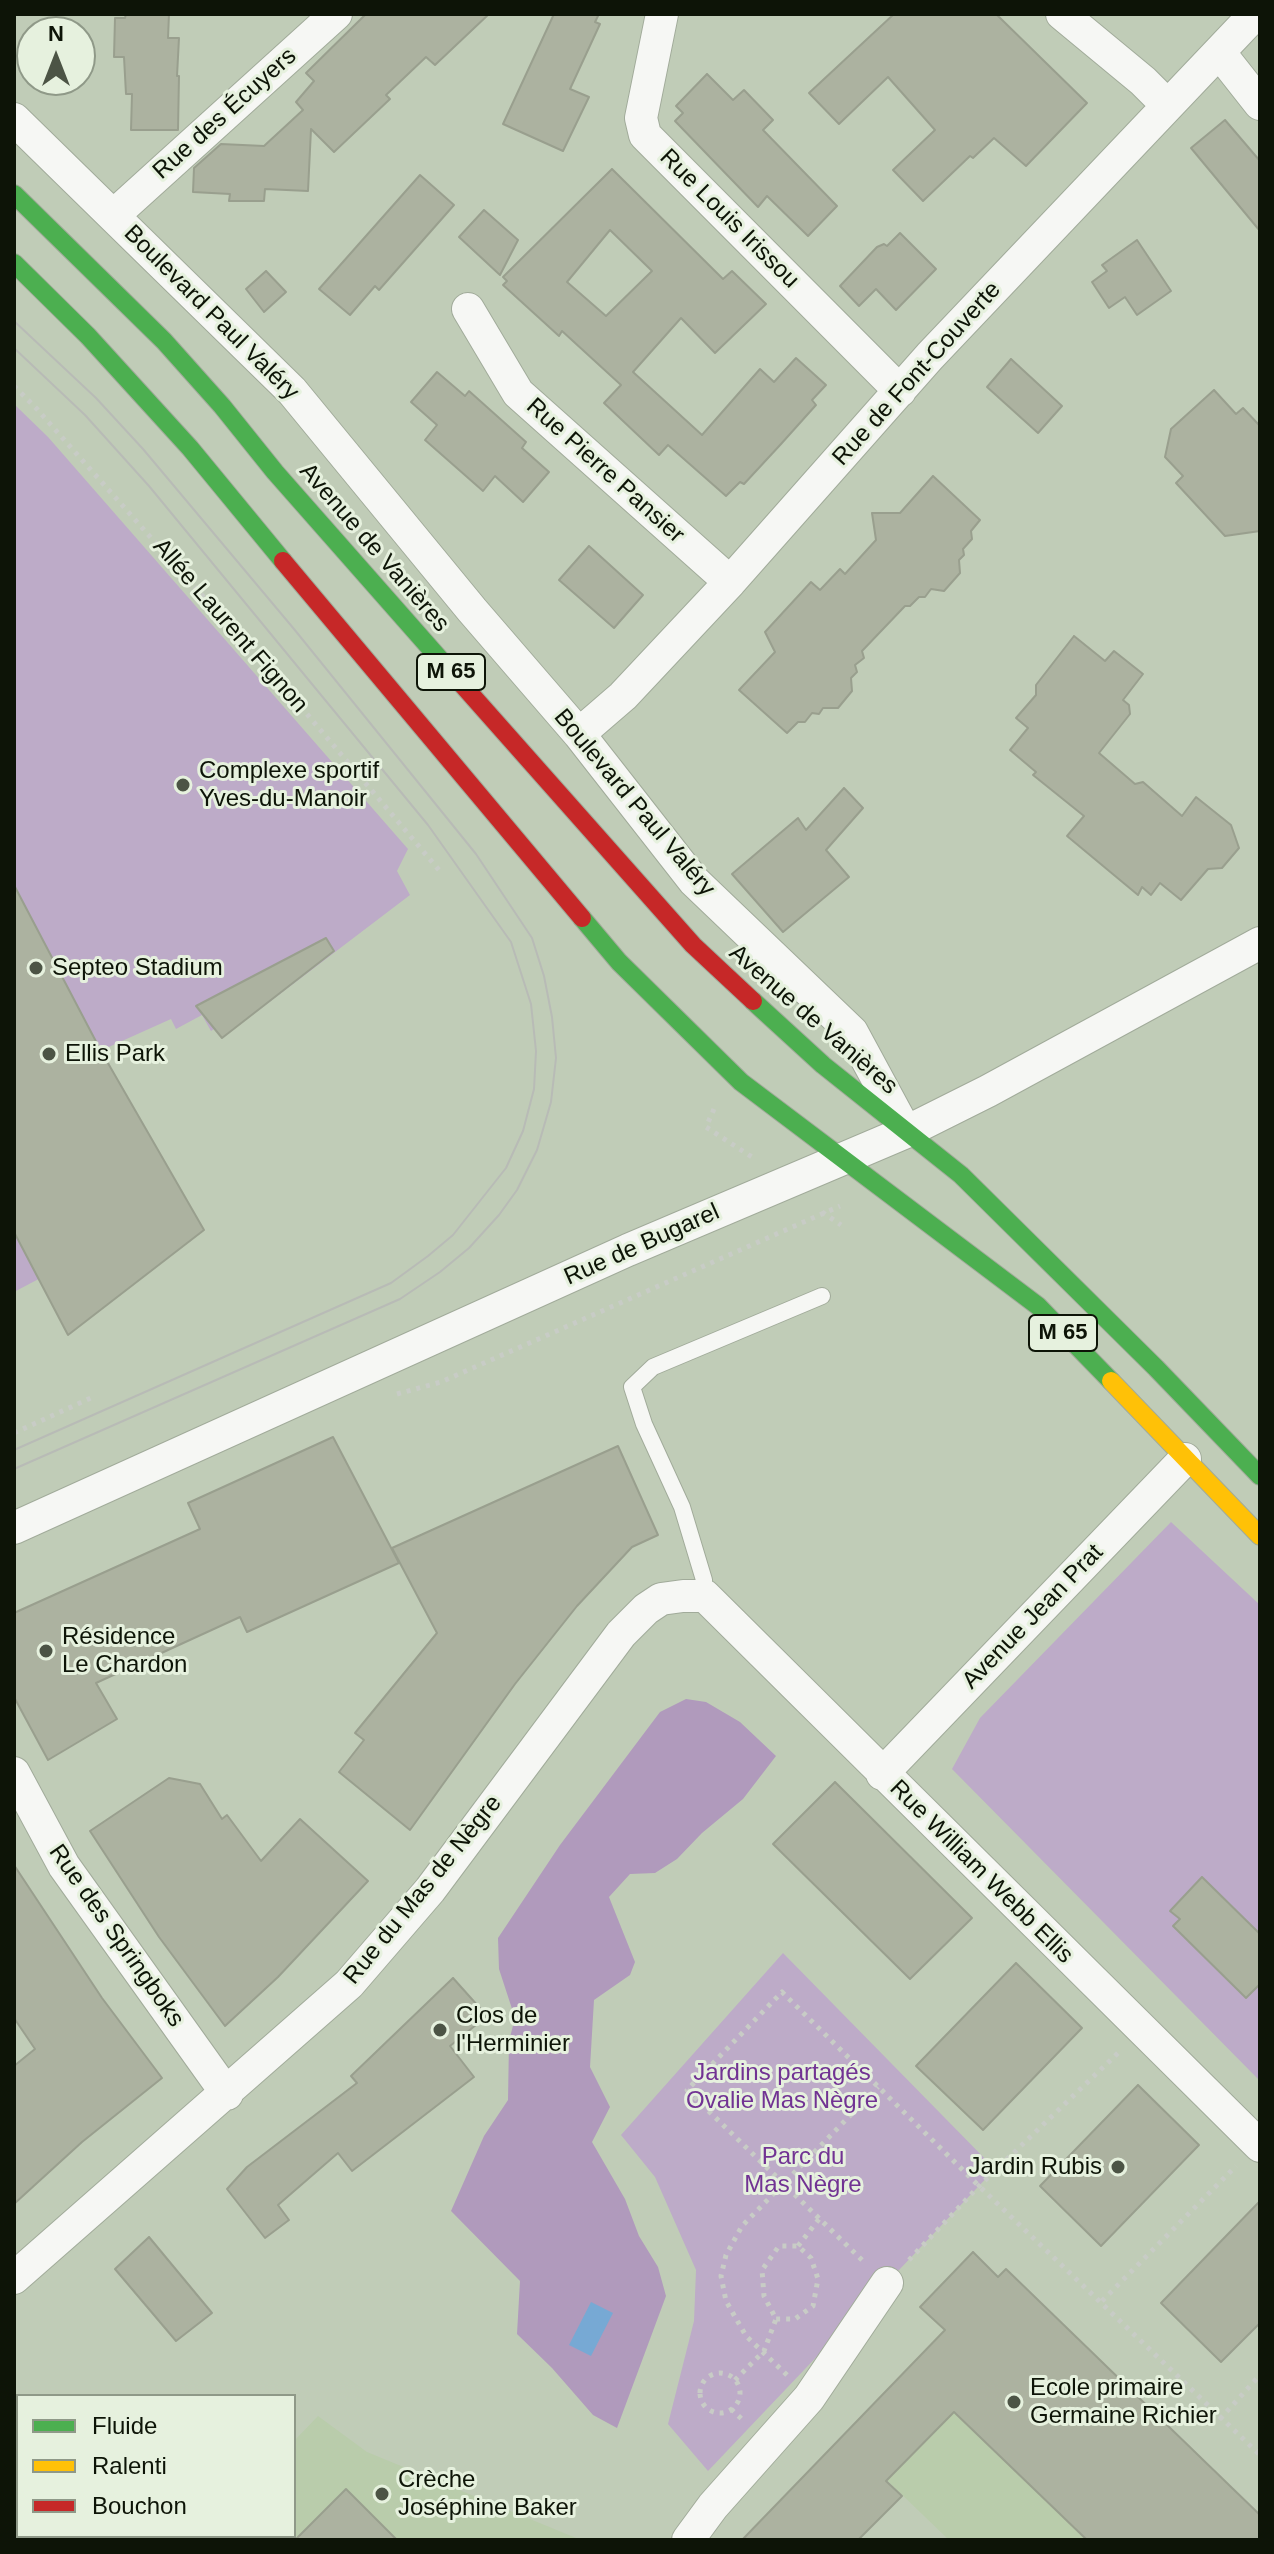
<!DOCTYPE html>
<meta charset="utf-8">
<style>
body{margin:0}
#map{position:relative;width:1274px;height:2554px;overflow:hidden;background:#c0ccb7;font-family:Arial,sans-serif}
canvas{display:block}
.frame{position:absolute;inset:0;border:16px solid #0d1407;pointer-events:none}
.legend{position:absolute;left:16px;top:2394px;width:280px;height:144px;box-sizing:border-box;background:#e6f1de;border:2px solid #8f9988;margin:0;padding:10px 14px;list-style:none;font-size:24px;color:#0d1407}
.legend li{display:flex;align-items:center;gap:16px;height:40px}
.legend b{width:40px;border:2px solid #8f9988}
.north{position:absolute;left:16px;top:16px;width:80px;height:80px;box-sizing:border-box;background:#e6f1de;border:2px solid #8f9988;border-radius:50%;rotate:0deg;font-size:22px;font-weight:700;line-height:32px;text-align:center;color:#0d1407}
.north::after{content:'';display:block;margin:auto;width:28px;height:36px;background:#4c5445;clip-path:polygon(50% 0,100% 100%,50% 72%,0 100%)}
</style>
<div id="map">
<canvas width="1274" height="2554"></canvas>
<div class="frame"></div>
<ul class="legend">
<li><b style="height:10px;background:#4caf50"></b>Fluide</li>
<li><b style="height:10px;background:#ffc107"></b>Ralenti</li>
<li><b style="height:10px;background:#c62828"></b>Bouchon</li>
</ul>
<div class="north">N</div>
</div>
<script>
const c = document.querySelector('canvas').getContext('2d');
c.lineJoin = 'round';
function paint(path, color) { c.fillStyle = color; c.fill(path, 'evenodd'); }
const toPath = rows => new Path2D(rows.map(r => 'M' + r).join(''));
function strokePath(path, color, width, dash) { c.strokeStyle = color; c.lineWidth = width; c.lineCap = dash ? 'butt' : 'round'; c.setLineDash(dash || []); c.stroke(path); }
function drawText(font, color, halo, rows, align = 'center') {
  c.font = font + ' Arial,sans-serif'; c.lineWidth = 6; c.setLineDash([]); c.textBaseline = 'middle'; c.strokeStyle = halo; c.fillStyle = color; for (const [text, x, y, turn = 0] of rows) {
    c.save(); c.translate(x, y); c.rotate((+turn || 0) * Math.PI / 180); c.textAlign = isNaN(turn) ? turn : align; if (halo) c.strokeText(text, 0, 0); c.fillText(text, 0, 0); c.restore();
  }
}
paint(toPath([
 [973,2252,998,2277,1006,2269,1260,2515,1260,2540,949,2540,842,2437,922,2374,935,2359,926,2350,945,2331,920,2307],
 [318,2416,367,2452,581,2540,256,2540,252,2536,294,2536,294,2441]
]), '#b9ccab');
paint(toPath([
 [14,404,48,437,408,849,397,871,410,895,222,1038,214,1029,211,1031,202,1015,176,1029,171,1019,102,1050,131,1108,50,1273,14,1292],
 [1171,1522,1260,1605,1260,2081,952,1769,980,1718],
 [783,1953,995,2169,708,2471,668,2424,694,2321,696,2270,655,2177,621,2135]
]), '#bdabc8');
paint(toPath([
 [686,1699,706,1702,740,1722,776,1756,743,1799,702,1833,677,1859,655,1873,630,1874,609,1897,635,1962,630,1975,594,2000,590,2067,610,2107,592,2142,625,2199,639,2236,658,2267,666,2296,617,2428,593,2415,552,2368,517,2334,520,2281,451,2211,484,2136,508,2100,509,2041,515,2018,499,1969,498,1938,560,1845,660,1712]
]), '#b09abc');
paint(toPath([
 [591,2302,613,2313,591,2356,569,2345]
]), '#77a9d4');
const building = toPath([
 [126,14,169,14,168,38,179,38,177,76,179,76,178,130,131,130,132,94,126,94,124,57,114,57,115,18,125,18,126,14],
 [366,14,489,14,435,65,426,57,386,95,390,99,334,152,311,129,308,191,265,189,264,201,229,201,230,194,193,192,194,168,221,144,264,146,303,110,296,102,314,81,306,73,366,14],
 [554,14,599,14,595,22,600,24,570,89,589,97,563,151,503,124,554,14],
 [894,14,996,14,1087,103,1026,166,994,138,973,158,970,156,923,201,893,170,935,130,888,77,839,124,809,93,894,14],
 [707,74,733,100,744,90,773,120,763,130,837,206,808,236,767,196,758,207,675,121,683,113,676,106,707,74],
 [1225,120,1260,161,1260,231,1191,148,1225,120],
 [612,169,723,279,732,271,766,304,715,353,681,318,633,372,702,435,760,369,774,382,796,358,826,385,812,400,816,405,781,444,744,484,740,482,726,496,668,445,659,455,604,403,621,385,562,331,559,336,503,285,507,281,503,277,612,169],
 [610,230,652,271,606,316,567,282,610,230],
 [420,175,454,205,379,290,375,286,350,315,319,289,420,175],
 [484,210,518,240,500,275,459,237,484,210],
 [900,233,936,269,896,310,876,289,859,306,840,286,877,247,884,244,887,246,900,233],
 [1137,240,1171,291,1137,315,1125,297,1109,308,1092,282,1107,271,1102,265,1137,240],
 [266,271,286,292,264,312,246,289,266,271],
 [1011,359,1062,406,1038,433,987,387,1011,359],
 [437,372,465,396,469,391,526,442,522,448,549,472,523,502,495,476,483,491,425,440,437,425,411,402,437,372],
 [1214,390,1236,414,1243,408,1260,426,1260,531,1225,536,1176,483,1183,476,1165,457,1171,429,1214,390],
 [933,476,980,520,971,531,972,539,963,549,964,555,959,560,960,573,944,591,931,589,925,597,919,597,910,606,905,606,862,651,864,658,855,665,857,672,851,678,852,691,838,708,823,708,819,714,812,713,805,722,798,722,787,733,739,690,775,652,765,632,811,582,820,590,840,569,845,574,876,540,872,513,900,513,933,476],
 [589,546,643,595,614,628,559,580,589,546],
 [1074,636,1105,661,1114,651,1143,674,1123,700,1129,705,1130,714,1099,753,1135,784,1143,782,1182,816,1196,797,1231,825,1239,848,1222,868,1208,869,1181,900,1160,883,1151,895,1142,887,1138,895,1067,836,1084,816,1033,775,1036,772,1010,750,1028,728,1016,718,1036,695,1036,685,1074,636],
 [844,788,863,808,826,850,849,877,783,932,732,874,798,818,806,830,844,788],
 [14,885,101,1051,204,1230,68,1335,14,1232,14,885],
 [326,938,334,951,222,1038,196,1006,326,938],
 [333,1437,399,1563,247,1632,240,1617,96,1683,117,1719,48,1760,14,1697,14,1613,200,1529,188,1503,333,1437],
 [618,1446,658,1535,632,1547,577,1606,515,1684,410,1830,339,1772,364,1740,355,1733,437,1633,392,1548,618,1446],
 [169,1778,200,1784,222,1819,227,1815,261,1861,300,1819,368,1881,278,1977,225,2026,159,1937,90,1831,169,1778],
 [835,1782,972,1918,910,1979,773,1844,835,1782],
 [14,1865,102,1998,162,2078,82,2142,14,2204,14,2066,35,2049,14,2018,14,1865],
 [1202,1877,1260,1934,1260,1984,1246,1998,1173,1926,1180,1919,1170,1911,1202,1877],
 [1016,1963,1082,2028,983,2130,916,2066,1016,1963],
 [453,1978,487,2016,450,2046,474,2077,352,2171,338,2153,278,2205,289,2220,265,2238,227,2189,247,2167,357,2083,351,2076,453,1978],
 [1138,2085,1199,2145,1101,2246,1040,2186,1138,2085],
 [1260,2201,1260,2323,1221,2362,1161,2303,1260,2201],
 [149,2237,212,2313,176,2341,115,2269,149,2237],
 [973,2252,998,2277,1006,2269,1260,2515,1260,2540,1087,2540,954,2412,886,2481,902,2496,858,2540,742,2540,945,2330,920,2307,973,2252],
 [346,2489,397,2540,295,2540,346,2489]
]);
paint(building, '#acb2a0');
strokePath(building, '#999f8e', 2);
const lane = toPath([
 [705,1596,704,1580,682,1507,644,1424,632,1387,653,1367,822,1296]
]);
const street = toPath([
 [662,14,641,118,645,135,900,391],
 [1062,14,1143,81,1167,105],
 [1219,52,1260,104],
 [14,119,292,391,472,610,579,734,694,881,852,1032,899,1119],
 [114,215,336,14],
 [468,309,518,393,730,582],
 [579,734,623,696,730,582,930,356,1255,14],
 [14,1528,628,1250,906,1132,988,1091,1260,943],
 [14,1773,64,1866,227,2094],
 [882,1774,1185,1459],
 [14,2278,349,1984,430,1890,621,1634,646,1609,661,1599,683,1596,705,1596,1260,2146],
 [688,2540,713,2506,809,2398,887,2283]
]);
const fast = toPath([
 [14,194,164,341,222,406,275,472,460,682],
 [14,263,88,336,190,448,283,561],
 [582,918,619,962,741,1082,1038,1306,1111,1381],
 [753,1001,823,1065,961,1175,1156,1368,1260,1476]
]);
const slow = toPath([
 [1111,1381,1260,1536]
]);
const jam = toPath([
 [283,561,582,918],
 [460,682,693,945,753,1001]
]);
strokePath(lane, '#a1ab9a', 18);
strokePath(street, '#a1ab9a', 34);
strokePath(fast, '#a1ab9a', 20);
strokePath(slow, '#a1ab9a', 20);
strokePath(jam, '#a1ab9a', 20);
strokePath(toPath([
 [14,386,36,408,301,707,439,870],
 [714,1109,706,1127,755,1159],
 [822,1212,841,1225],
 [397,1394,441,1382,840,1206],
 [14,1433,93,1397],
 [798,2246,819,2219],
 [862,2260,687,2090,782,1992,979,2186,1260,2455],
 [909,2260,979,2186,1118,2053],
 [1102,2301,1236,2166],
 '700 2393a20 20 0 1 1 40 0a20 20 0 1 1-40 0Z',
 [787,2375,746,2336,726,2301,721,2276,726,2255,742,2226,878,2087],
 [735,2380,764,2351,776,2319,764,2296,762,2270,779,2246,798,2246,811,2258,818,2279,813,2306,795,2319,776,2319],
 [731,2409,745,2422],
 [1220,2419,1260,2375]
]), '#c8ccc6', 5, [4, 6]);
strokePath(lane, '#f6f7f4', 16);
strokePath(street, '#f6f7f4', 32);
strokePath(fast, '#4caf50', 18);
strokePath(slow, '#ffc107', 18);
strokePath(jam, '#c62828', 18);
strokePath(toPath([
 [14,321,96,398,143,449,294,629,476,854,532,938,544,976,552,1017,556,1058,551,1102,537,1150,517,1190,499,1215,469,1248,440,1272,400,1299,14,1469],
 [14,348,85,415,149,486,428,825,511,942,531,1004,536,1051,534,1089,523,1131,506,1168,453,1235,428,1256,391,1283,14,1450]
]), '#b8bbb6', 2);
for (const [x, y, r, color] of [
 [183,785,8,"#4c5445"],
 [36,968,8,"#4c5445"],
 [49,1054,8,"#4c5445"],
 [46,1651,8,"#4c5445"],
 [440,2030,8,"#4c5445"],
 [1118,2167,8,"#4c5445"],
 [1014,2402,8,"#4c5445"],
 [382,2494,8,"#4c5445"]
]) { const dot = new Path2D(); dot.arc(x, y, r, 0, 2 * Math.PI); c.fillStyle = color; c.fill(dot); strokePath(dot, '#e6f1de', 3); }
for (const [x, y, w] of [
 [451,672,68],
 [1063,1333,68]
]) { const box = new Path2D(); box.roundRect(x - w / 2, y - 18, w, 36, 6); c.fillStyle = '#e6f1de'; c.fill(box); strokePath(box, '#0d1407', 2); }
drawText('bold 22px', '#0d1407', null, [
 ["M 65",451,672],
 ["M 65",1063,1333]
]);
drawText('24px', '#0d1407', '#e6f1de', [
 ["Rue des Écuyers",225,114,-42],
 ["Rue Louis Irissou",729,219,45],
 ["Boulevard Paul Valéry",211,313,45],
 ["Rue de Font-Couverte",917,374,-48],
 ["Rue Pierre Pansier",605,471,42],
 ["Avenue de Vanières",374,548,49],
 ["Allée Laurent Fignon",230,626,49],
 ["Boulevard Paul Valéry",634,803,50],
 ["Avenue de Vanières",813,1020,41],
 ["Rue de Bugarel",642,1245,-24],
 ["Avenue Jean Prat",1033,1617,-46],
 ["Rue William Webb Ellis",981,1872,45],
 ["Rue du Mas de Nègre",423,1890,-51],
 ["Rue des Springboks",116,1936,55]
]);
drawText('24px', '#0d1407', '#e6f1de', [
 ["Complexe sportif",199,771],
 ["Yves-du-Manoir",199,799],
 ["Septeo Stadium",52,968],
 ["Ellis Park",65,1054],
 ["Résidence",62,1637],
 ["Le Chardon",62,1665],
 ["Clos de",456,2016],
 ["l'Herminier",456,2044],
 ["Jardin Rubis",1102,2167,"right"],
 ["Ecole primaire",1030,2388],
 ["Germaine Richier",1030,2416],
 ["Crèche",398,2480],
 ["Joséphine Baker",398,2508]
], 'left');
drawText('24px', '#713393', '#e6f1de', [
 ["Jardins partagés",782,2073],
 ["Ovalie Mas Nègre",782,2101],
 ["Parc du",803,2157],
 ["Mas Nègre",803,2185]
]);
</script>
